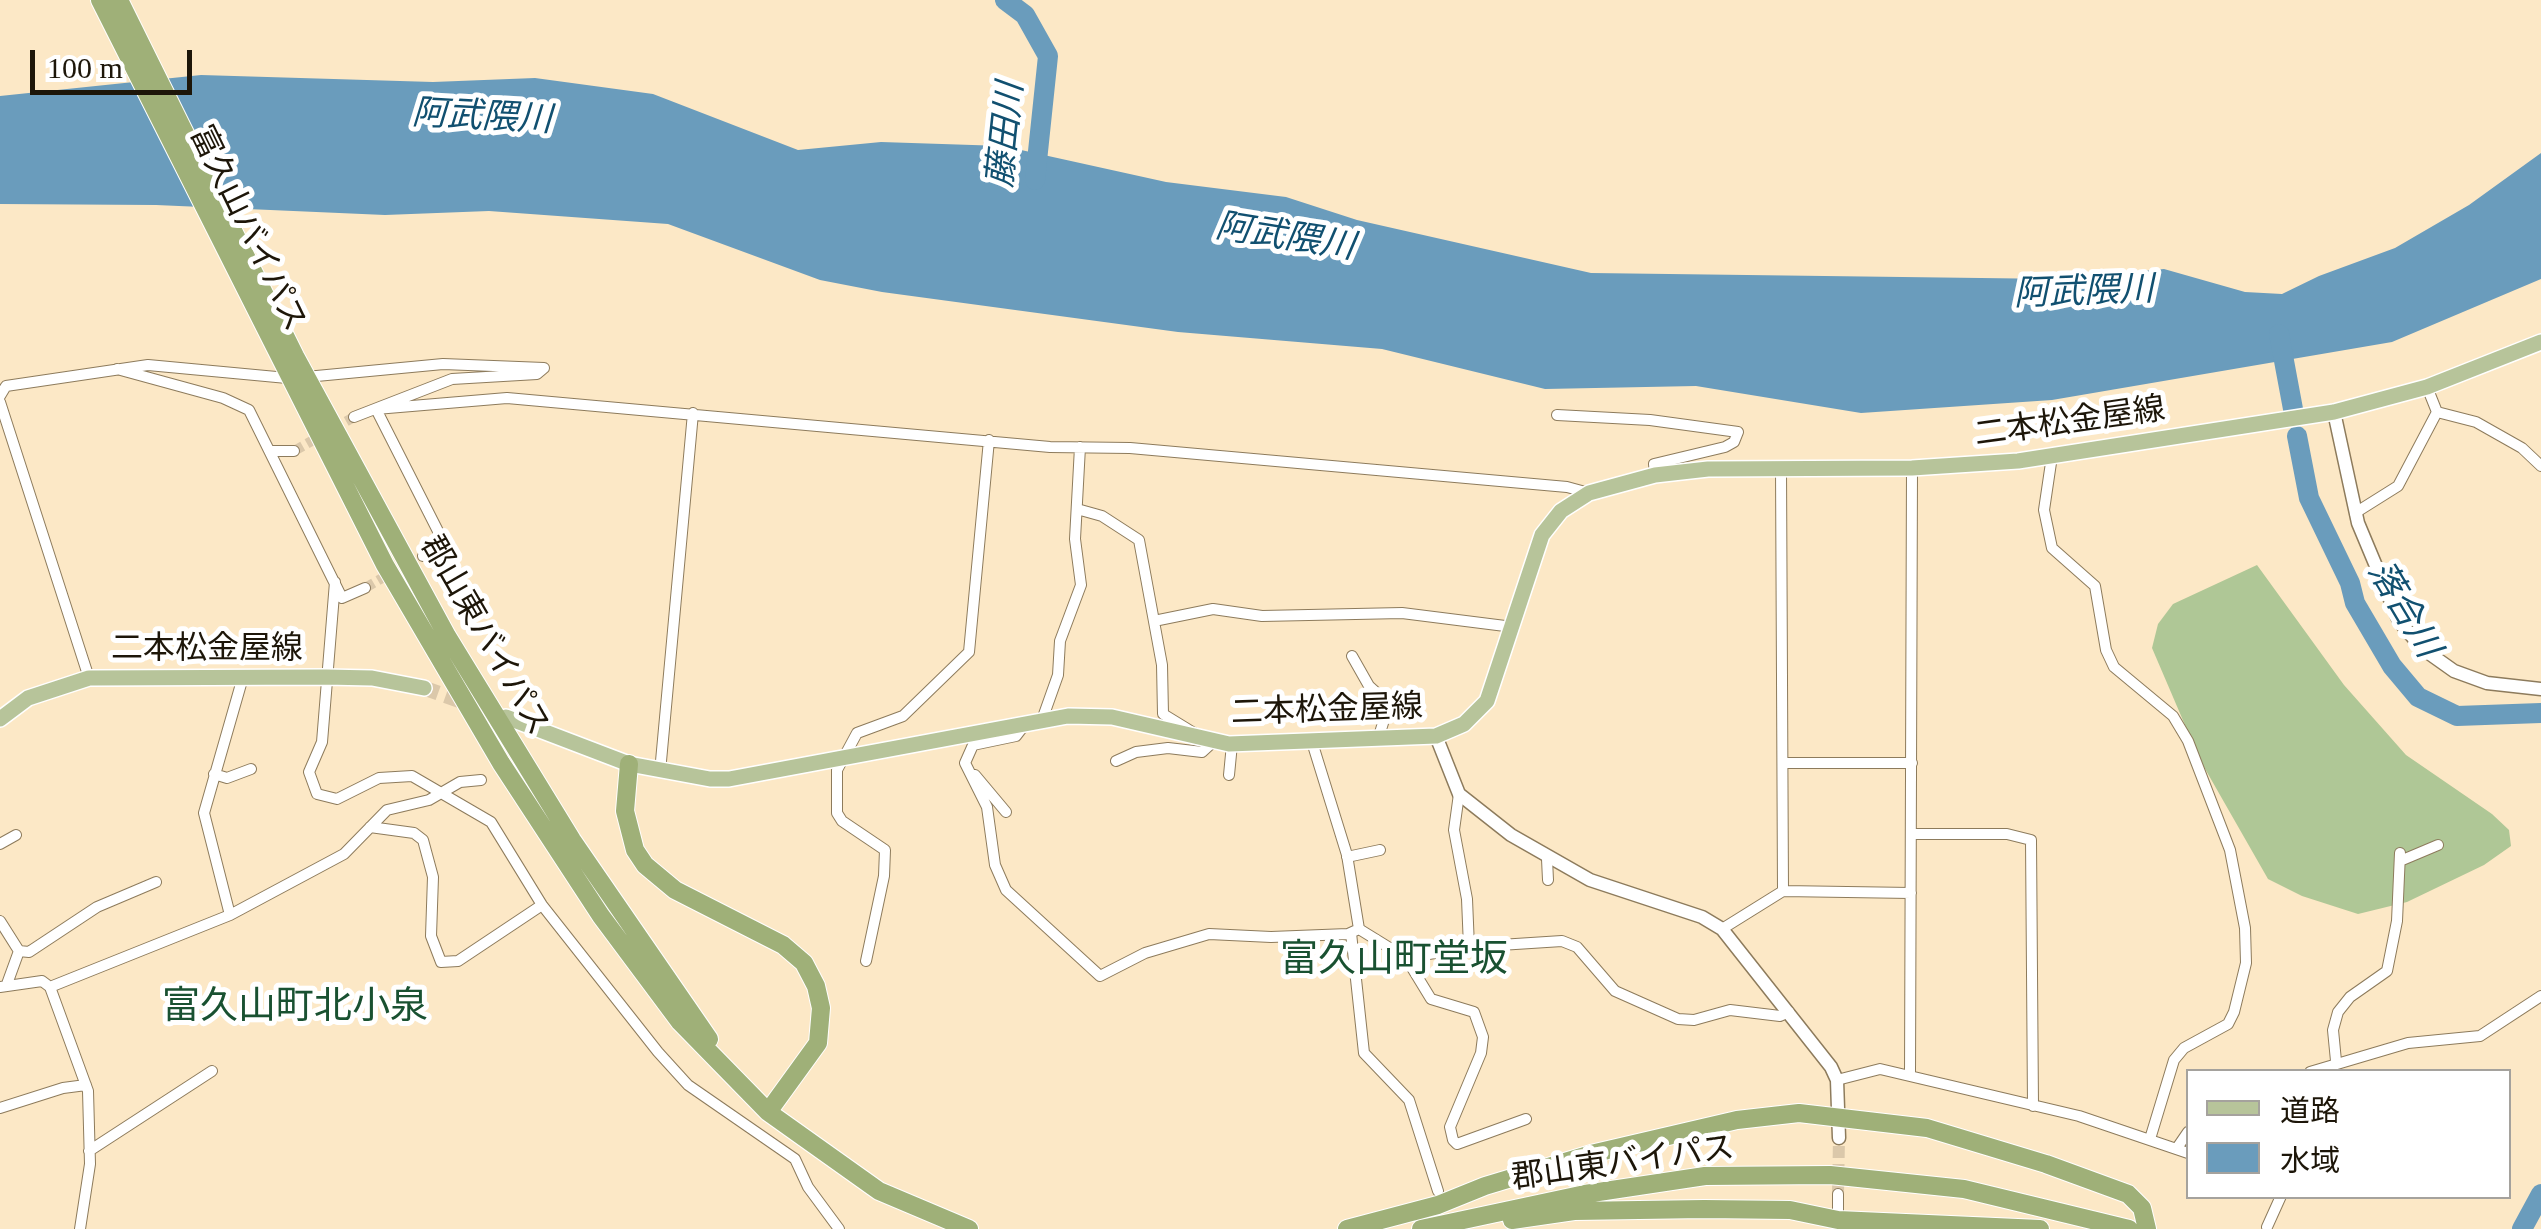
<!DOCTYPE html>
<meta charset="utf-8">
<style>
body{margin:0}
#map{position:relative;width:2541px;height:1229px;overflow:hidden;background:#fce8c6;font-family:"Times New Roman","Noto Sans JP",serif}
canvas{display:block}
.legend{position:absolute;left:2186px;top:1069px;width:325px;height:130px;box-sizing:border-box;background:#fff;border:2px solid #a5a29d;margin:0;padding:12px 18px;list-style:none;font-size:30px;color:#1d1609}
.legend li{display:flex;align-items:center;gap:20px;height:50px}
.legend b{width:50px;border:2px solid #a5a29d}
.scale{position:absolute;left:30px;top:50px;width:162px;height:45px;box-sizing:border-box;border:5px solid #1d1609;border-top:0;padding-left:12px;font-size:30px;line-height:35px;white-space:nowrap;color:#1d1609;-webkit-text-stroke:8px #fff;paint-order:stroke}
</style>
<div id="map">
<canvas width="2541" height="1229"></canvas>
<ul class="legend">
<li><b style="height:12px;background:#b7c49a"></b>道路</li>
<li><b style="height:28px;background:#6a9cbc"></b>水域</li>
</ul>
<div class="scale">100 m</div>
</div>
<script>
const c = document.querySelector('canvas').getContext('2d');
c.lineJoin = 'round';
function paint(path, color) { c.fillStyle = color; c.fill(path, 'evenodd'); }
const toPath = rows => new Path2D(rows.map(r => 'M' + r).join(''));
function strokePath(path, color, width, dash) { c.strokeStyle = color; c.lineWidth = width; c.lineCap = dash ? 'butt' : 'round'; c.setLineDash(dash || []); c.stroke(path); }
function drawText(font, color, halo, rows, align = 'center') {
  c.font = font + ' "Times New Roman","Noto Sans JP",serif'; c.lineWidth = 10; c.setLineDash([]); c.textBaseline = 'middle'; c.strokeStyle = halo; c.fillStyle = color; for (const [text, x, y, turn = 0] of rows) {
    c.save(); c.translate(x, y); c.rotate((+turn || 0) * Math.PI / 180); c.textAlign = isNaN(turn) ? turn : align; if (halo) c.strokeText(text, 0, 0); c.fillText(text, 0, 0); c.restore();
  }
}
paint(toPath([
 [2257,565,2344,685,2406,755,2492,814,2509,830,2511,846,2484,865,2407,902,2358,914,2302,896,2268,879,2200,760,2152,648,2158,624,2173,604]
]), '#afc796');
paint(toPath([
 [201,75,433,82,535,78,653,94,798,150,881,142,1003,146,1166,182,1286,197,1357,220,1591,273,2058,279,2164,269,2245,292,2282,294,2319,276,2395,248,2469,205,2541,153,2541,279,2392,342,2052,400,1861,413,1696,386,1545,389,1382,349,1178,332,882,292,820,280,668,224,489,211,385,215,156,205,0,204,0,96]
]), '#6a9cbc');
strokePath(toPath([
 [1005,0,1025,15,1048,56,1035,180],
 [2279,334,2293,409],
 [2297,436,2309,498,2350,583,2355,603,2392,666,2418,697,2457,716,2541,713],
 [2522,1229,2541,1194]
]), '#6a9cbc', 20);
strokePath(toPath([
 [294,451,354,417],
 [365,588,391,573]
]), '#dbc8aa', 10, [10, 5]);
strokePath(toPath([
 [1838,1194,1839,1138]
]), '#dbc8aa', 12, [12, 6]);
strokePath(toPath([
 [424,688,469,704]
]), '#dbc8aa', 15, [15, 8]);
const minor = toPath([
 [117,369,223,398,249,410,342,598,365,588],
 [306,377,443,364,544,368],
 [2427,387,2437,412,2476,422,2522,448,2541,466],
 [0,396,6,386,148,365,287,378],
 [0,402,89,678],
 [1557,415,1650,420,1738,432,1734,442,1725,447,1654,464,1655,475],
 [354,417,452,379,537,374,543,369],
 [270,451,294,451],
 [2052,456,2044,510,2052,548,2095,586,2106,650,2114,667,2173,716,2188,741,2230,850,2245,928,2246,963,2234,1012,2228,1024,2184,1048,2174,1060,2150,1139],
 [1781,468,1783,891],
 [1077,509,1102,516,1139,540,1162,665,1163,714,1194,733],
 [2355,513,2398,486,2437,412],
 [423,556,444,543,376,409,507,398,1050,447,1130,448,1567,487,1589,493],
 [335,582,322,742,309,772,317,794,337,799,379,778,412,776,491,822,542,905,658,1052,688,1085,795,1159,808,1187,839,1229],
 [1154,621,1213,609,1262,616,1402,613,1513,627],
 [1352,656,1369,686,1389,704,1378,739],
 [1042,720,1058,675,1060,641,1081,585,1075,539,1080,447],
 [1026,723,1016,736,973,745,965,763,987,807,995,865,1006,890,1100,976,1145,953,1209,934,1271,937,1348,934,1359,929,1347,855,1312,742],
 [1116,761,1136,752,1168,748,1202,752,1214,741],
 [1783,763,1912,763],
 [660,772,693,413],
 [214,774,227,778,251,769],
 [975,775,1006,812],
 [1229,775,1232,744],
 [1459,794,1454,830,1467,899,1469,947],
 [370,827,414,833,423,840,433,877,431,936,441,962,458,961,542,905],
 [1913,834,2007,834,2031,840,2033,1106],
 [0,844,16,835],
 [1347,857,1380,850],
 [1547,859,1548,880],
 [2400,861,2438,845],
 [230,915,204,813,243,677],
 [0,921,19,951,7,984],
 [1359,929,1406,958,1431,999,1474,1012,1483,1037,1481,1053,1450,1127,1453,1140,1457,1144,1526,1119],
 [1722,929,1783,891,1911,893],
 [1351,933,1364,1053,1409,1100,1438,1191],
 [19,951,29,952,97,907,156,882],
 [1406,958,1469,947,1562,941,1577,947,1615,991,1678,1019,1694,1020,1730,1010,1780,1016,1789,1012],
 [866,961,884,876,885,850,842,821,837,813,837,770,857,733,903,716,969,652,989,440],
 [0,987,42,981,50,987,230,915,344,854,387,810,429,800,460,782,481,780],
 [50,987,88,1091,90,1164,80,1229],
 [2336,1061,2333,1030,2338,1012,2350,997,2387,971,2397,921,2400,853],
 [2310,1072,2408,1043,2480,1036,2541,996],
 [1910,1076,1912,468],
 [1837,1080,1880,1069,2079,1116,2188,1153],
 [0,1108,63,1088,86,1085],
 [2177,1148,2188,1132],
 [89,1151,212,1071],
 [1838,1194,1838,1229],
 [2267,1227,2281,1196]
]);
const tertiary = toPath([
 [2334,412,2358,523,2399,621,2423,649,2454,671,2487,683,2541,689],
 [1436,736,1459,794,1511,835,1590,880,1702,917,1722,929,1831,1067,1837,1080,1839,1138]
]);
const primary = toPath([
 [506,717,629,764,710,779,729,779,1068,716,1112,717,1229,744,1436,736,1464,724,1487,701,1542,535,1561,511,1589,493,1655,475,1708,469,1912,468,2018,461,2334,412,2427,387,2541,342],
 [0,719,28,698,89,678,326,677,372,678,424,688]
]);
const trunk = toPath([
 [100,0,385,565,501,763,601,916,680,1022,768,1112,879,1191,969,1229],
 [119,0,295,356,447,636,572,840,709,1039],
 [629,764,625,811,635,850,645,865,675,890,783,945,804,963,816,986,821,1008,818,1043,768,1112],
 [1512,1220,1574,1211,1704,1209,1790,1210,1838,1220,2040,1229],
 [1347,1229,1438,1205,1485,1186,1591,1154,1737,1120,1799,1113,1927,1128,2046,1164,2128,1194,2142,1208,2147,1229],
 [1421,1229,1585,1194,1705,1176,1830,1175,1964,1189,2129,1229]
]);
strokePath(minor, '#8d7b5c', 12);
strokePath(tertiary, '#8d7b5c', 15);
strokePath(primary, '#fff', 18);
strokePath(trunk, '#fff', 20);
strokePath(minor, '#fff', 10);
strokePath(tertiary, '#fff', 12);
strokePath(primary, '#b7c49a', 15);
strokePath(trunk, '#9fb078', 18);
drawText('32px', '#1d1609', '#fff', [
 ["富久山バイパス",247,229,64],
 ["二本松金屋線",2070,423,-8],
 ["郡山東バイパス",484,636,60],
 ["二本松金屋線",207,650],
 ["二本松金屋線",1327,711,-2],
 ["郡山東バイパス",1623,1164,-8]
]);
drawText('italic 35px', '#115070', '#fff', [
 ["阿武隈川",482,118,3],
 ["藤田川",1007,135,-84],
 ["阿武隈川",1285,238,9],
 ["阿武隈川",2084,293,-2],
 ["落合川",2403,610,59]
]);
drawText('38px', '#195131', '#fff', [
 ["富久山町堂坂",1394,961],
 ["富久山町北小泉",295,1008]
]);
</script>
